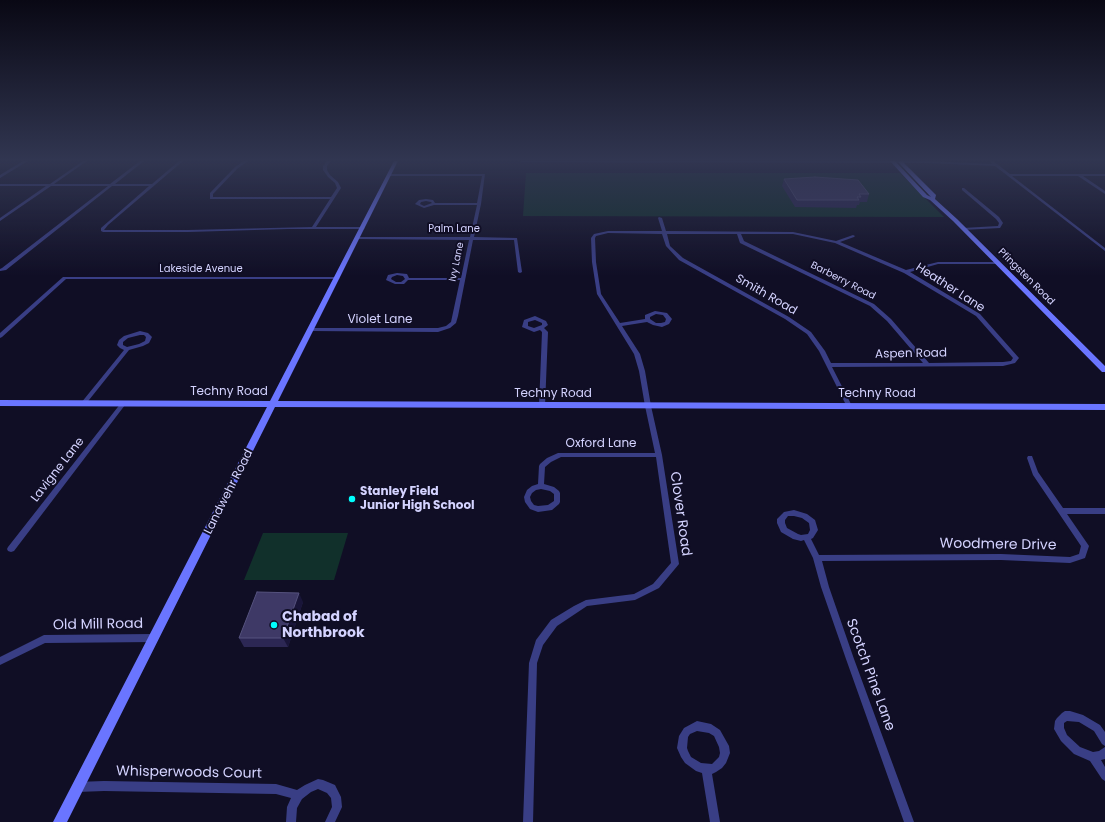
<!DOCTYPE html>
<style>
body{margin:0}
canvas{display:block;background:#100e25}
</style>
<canvas width="1105" height="822"></canvas>
<script>
const c = document.querySelector('canvas').getContext('2d');
c.lineJoin = 'round';
function paint(path, color) { c.fillStyle = color; c.fill(path, 'evenodd'); }
const toPath = rows => new Path2D(rows.map(r => 'M' + r).join(''));
function strokePath(path, color, width, dash) { c.strokeStyle = color; c.lineWidth = width; c.lineCap = dash ? 'butt' : 'round'; c.setLineDash(dash || []); c.stroke(path); }
function drawText(font, color, halo, rows, align = 'center') {
  c.font = font + ' Poppins,sans-serif'; c.lineWidth = 4; c.setLineDash([]); c.textBaseline = 'middle'; c.strokeStyle = halo; c.fillStyle = color; for (const [text, x, y, turn = 0] of rows) {
    c.save(); c.translate(x, y); c.rotate((+turn || 0) * Math.PI / 180); c.textAlign = isNaN(turn) ? turn : align; if (halo) c.strokeText(text, 0, 0); c.fillText(text, 0, 0); c.restore();
  }
}
paint(toPath([
 [526,173,900,173,944,217,523,216],
 [263,533,348,533,334,580,244,580]
]), '#11302b');
paint(toPath([
 [23,161,28,161,0,178,0,175,23,161],
 [83,161,87,161,54,184,110,184,140,161,144,161,115,184,152,184,179,161,183,161,108,225,104,230,188,230,312,227,330,199,210,199,210,193,235,167,244,161,248,161,237,169,213,194,213,197,331,197,337,188,335,183,328,177,323,170,323,166,327,161,331,161,327,166,327,170,330,175,338,182,341,188,316,227,363,227,365,228,363,229,288,229,188,232,103,232,101,231,101,228,149,186,112,186,6,270,0,271,0,269,2,268,108,186,51,186,0,221,0,218,46,186,0,186,0,184,50,184,83,161],
 [520,161,929,161,992,164,990,162,993,161,1010,174,1105,174,1105,176,1083,176,1105,191,1105,194,1078,176,1012,176,1105,248,1105,251,995,166,926,163,522,162,520,161],
 [389,174,485,174,481,204,474,237,517,238,522,272,520,273,518,272,514,240,473,240,458,316,456,323,450,328,438,332,310,331,309,330,310,329,312,328,438,328,446,326,451,322,460,280,408,280,404,284,395,284,386,280,388,275,397,273,407,274,409,278,461,278,469,240,358,239,356,238,358,237,470,237,477,205,434,205,424,208,415,204,419,200,426,199,433,200,435,203,477,203,482,176,389,176,389,174],
 [426,201,431,202,432,203,424,206,420,204,421,202,426,201],
 [397,275,403,276,405,279,401,282,396,282,391,279,392,277,397,275],
 [962,188,964,188,999,217,1003,223,1000,228,962,230,962,228,963,228,998,226,999,223,996,219,962,190,962,188],
 [659,217,662,218,666,231,793,232,836,241,853,235,855,236,854,237,840,242,906,270,938,262,1000,262,1000,263,998,264,938,264,910,272,980,314,1019,358,1015,363,1003,366,832,367,852,406,851,407,847,407,819,351,807,334,785,319,679,260,666,246,662,234,608,233,596,236,595,238,596,262,601,294,620,323,645,319,645,315,655,311,667,313,672,319,669,324,662,327,653,325,647,322,622,326,640,354,645,371,651,406,662,455,679,564,659,588,635,600,587,606,557,626,543,645,537,663,533,822,523,822,529,663,536,640,551,620,574,606,586,600,634,594,653,584,671,563,656,457,561,457,551,462,545,467,544,484,554,487,559,491,560,493,560,502,559,504,552,510,538,512,530,509,525,502,524,497,527,490,532,486,538,484,539,466,540,464,547,458,558,453,655,453,645,406,639,371,634,354,597,294,592,262,591,238,594,234,608,231,662,231,658,218,659,217],
 [667,234,737,234,740,243,870,306,887,321,923,363,831,363,825,351,811,332,789,317,683,258,670,246,667,234],
 [741,234,793,234,835,243,904,273,976,316,1013,358,1011,361,1003,362,929,363,891,319,874,304,744,241,741,234],
 [656,314,663,315,666,319,665,322,661,323,656,323,650,319,650,317,656,314],
 [541,489,550,491,554,494,554,501,548,505,538,506,534,505,531,501,530,497,532,493,536,490,541,489],
 [63,277,338,277,340,278,338,279,66,279,2,337,0,338,0,333,63,277],
 [535,316,546,321,548,325,544,328,548,332,545,406,542,408,539,406,542,332,540,330,534,332,522,327,524,320,535,316],
 [535,320,542,323,542,325,534,328,528,326,528,322,535,320],
 [140,331,148,333,152,337,149,343,143,346,129,350,85,405,81,405,80,404,81,403,124,350,120,348,117,345,119,340,124,336,140,331],
 [140,335,144,335,146,337,145,341,139,344,127,347,123,345,123,342,128,338,140,335],
 [123,402,125,403,126,404,125,405,14,551,11,552,8,551,7,549,8,547,121,403,123,402],
 [1028,456,1032,456,1038,472,1063,508,1105,508,1105,514,1067,514,1089,546,1085,558,1070,563,1001,560,822,561,829,587,854,659,914,822,904,822,846,659,821,587,813,558,804,540,801,541,793,539,781,532,777,523,777,519,784,512,794,510,807,514,815,520,818,530,813,538,811,539,819,555,1001,554,1070,557,1079,554,1081,546,1033,475,1027,458,1028,456],
 [788,516,794,516,802,518,809,523,810,530,808,534,801,535,798,534,787,528,785,523,785,520,788,516],
 [154,634,157,635,158,638,157,641,154,642,45,643,0,665,0,657,44,635,154,634],
 [1065,711,1070,711,1083,715,1100,725,1105,732,1105,746,1102,744,1094,731,1079,722,1067,721,1064,723,1064,728,1067,735,1080,747,1093,752,1099,751,1105,747,1105,759,1101,760,1105,767,1105,781,1102,779,1090,761,1074,754,1061,741,1054,729,1055,721,1057,718,1062,713,1065,711],
 [697,721,711,724,720,730,729,746,730,753,726,763,722,768,716,772,712,774,720,822,710,822,702,773,696,771,685,763,681,757,677,748,679,736,684,728,697,721],
 [697,731,709,733,714,736,719,747,720,753,719,757,712,764,701,763,691,757,688,751,687,748,688,737,690,734,697,731],
 [318,779,323,780,335,785,341,797,342,807,335,822,325,822,332,807,331,798,327,793,318,789,311,792,302,799,297,808,296,822,286,822,287,807,291,798,276,794,104,791,77,792,74,790,72,787,74,784,77,782,104,781,276,784,297,790,305,785,318,779]
]), '#393e85');
paint(toPath([
 [394,161,398,161,278,401,1105,404,1105,410,275,407,67,822,53,822,267,407,0,406,0,400,270,401,394,161],
 [890,161,895,161,927,195,931,197,898,162,902,161,936,195,935,199,957,219,1105,366,1105,372,1102,372,953,221,930,200,923,197,890,161]
]), '#6a75ff');
paint(toPath([
 [784,179,869,194,867,202,860,202,859,205,857,205,856,208,795,207,782,186],
 [303,602,288,647,244,647,239,638]
]), '#2c2754');
paint(toPath([
 [299,593,303,602,288,647,283,638]
]), '#191539');
const building = toPath([
 [815,177,858,180,869,194,859,194,861,197,857,197,859,200,797,200,784,179,815,177],
 [257,592,299,593,283,638,239,638,257,592]
]);
paint(building, '#3e3966');
strokePath(building, '#55527e', 1);
const sky = c.createLinearGradient(0, 0, 0, 276);
sky.addColorStop(0, '#090814');
sky.addColorStop(0.58, '#313651');
sky.addColorStop(1, '#31365100');
c.fillStyle = sky;
c.fillRect(0, 0, 1105, 276);
for (const [x, y, r, color] of [
 [352,499,4,"#00fefe"],
 [274,625,4,"#00fefe"]
]) { const dot = new Path2D(); dot.arc(x, y, r, 0, 2 * Math.PI); c.fillStyle = color; c.fill(dot); strokePath(dot, '#100e25', 1.5); }
drawText('10px', '#d4d3ff', '#100e25', [
 ["Palm Lane",454,229],
 ["Ivy Lane",457,262,-78],
 ["Lakeside Avenue",201,269],
 ["Pfingsten Road",1026,277,45],
 ["Barberry Road",843,281,27]
]);
drawText('12px', '#d4d3ff', '#100e25', [
 ["Heather Lane",950,288,33],
 ["Smith Road",766,295,30],
 ["Violet Lane",380,320],
 ["Aspen Road",911,354,-1],
 ["Techny Road",229,392],
 ["Techny Road",553,394],
 ["Techny Road",877,394],
 ["Oxford Lane",601,444],
 ["Lavigne Lane",58,470,-52],
 ["Landwehr Road",229,492,-63]
]);
drawText('bold 12px', '#d4d3ff', '#100e25', [
 ["Stanley Field",360,492],
 ["Junior High School",360,506]
], 'left');
drawText('14px', '#d4d3ff', '#100e25', [
 ["Clover Road",680,514,82],
 ["Woodmere Drive",998,545,1],
 ["Old Mill Road",98,625,-1],
 ["Scotch Pine Lane",870,675,70],
 ["Whisperwoods Court",189,773,1]
]);
drawText('bold 14px', '#d4d3ff', '#100e25', [
 ["Chabad of",282,617],
 ["Northbrook",282,633]
], 'left');
</script>
